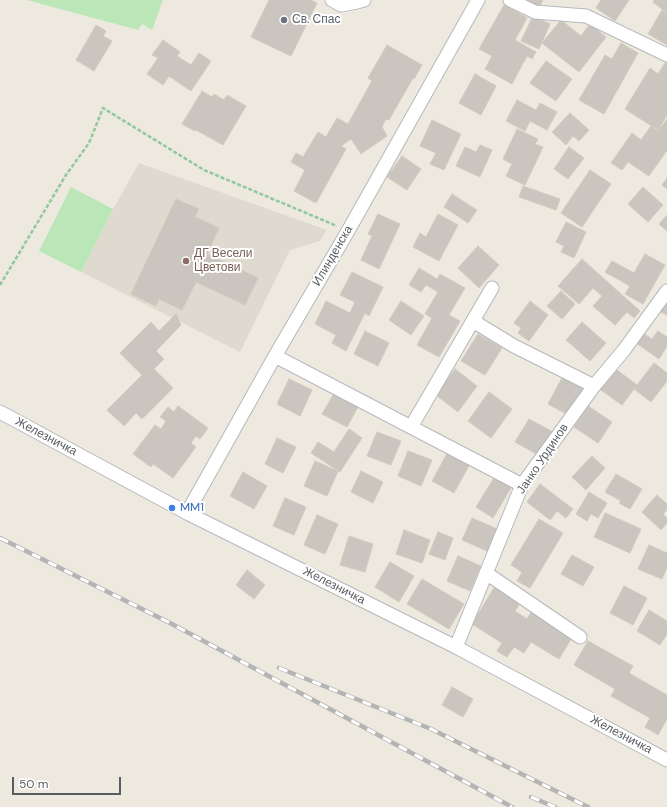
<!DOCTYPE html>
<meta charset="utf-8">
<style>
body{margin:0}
#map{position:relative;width:667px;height:807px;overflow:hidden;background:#ede9de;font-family:"DM Sans",sans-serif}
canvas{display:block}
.scale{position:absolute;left:12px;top:777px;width:109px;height:18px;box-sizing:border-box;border:2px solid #585d61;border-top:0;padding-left:5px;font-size:12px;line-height:14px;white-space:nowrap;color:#585d61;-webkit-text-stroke:3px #fff;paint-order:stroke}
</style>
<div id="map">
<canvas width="667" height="807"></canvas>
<div class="scale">50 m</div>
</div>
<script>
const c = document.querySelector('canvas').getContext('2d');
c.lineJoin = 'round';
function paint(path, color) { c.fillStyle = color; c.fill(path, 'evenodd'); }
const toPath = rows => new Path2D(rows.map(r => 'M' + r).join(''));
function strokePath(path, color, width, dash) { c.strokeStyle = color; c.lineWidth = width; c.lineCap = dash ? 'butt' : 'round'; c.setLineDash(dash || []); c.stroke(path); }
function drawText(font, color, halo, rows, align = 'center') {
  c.font = font + ' "DM Sans",sans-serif'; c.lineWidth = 4; c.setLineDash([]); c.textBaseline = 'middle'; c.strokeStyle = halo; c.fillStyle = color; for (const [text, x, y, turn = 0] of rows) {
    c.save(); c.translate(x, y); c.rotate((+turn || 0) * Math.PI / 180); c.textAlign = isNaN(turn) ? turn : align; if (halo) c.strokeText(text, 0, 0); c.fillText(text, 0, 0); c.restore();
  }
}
paint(toPath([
 [139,163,327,230,320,241,290,250,240,352,81,272,113,209]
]), '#dfdacf');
paint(toPath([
 [27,0,163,0,152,30,142,24,138,30],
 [71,187,113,209,81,272,39,251]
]), '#bbe7b8');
const building = toPath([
 [269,0,311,0,317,3,291,56,251,37,269,0],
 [521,0,543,0,538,9,521,0],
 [601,0,629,0,615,21,596,8,601,0],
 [654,0,667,0,667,13,653,2,654,0],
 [504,5,527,18,515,40,536,52,532,59,527,56,512,84,485,69,492,56,479,49,504,5],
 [662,10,667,14,667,45,648,34,662,10],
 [533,16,550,24,539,49,521,41,533,16],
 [561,20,581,36,590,24,606,37,579,72,542,43,561,20],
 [96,25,106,31,103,36,112,41,94,71,76,60,96,25],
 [163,40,180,52,177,56,191,65,199,53,211,61,191,91,169,76,163,85,147,74,158,58,152,55,163,40],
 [621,43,638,53,604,114,579,100,605,55,612,59,621,43],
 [387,45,422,65,414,79,413,78,389,120,386,119,382,127,387,136,361,154,351,139,341,146,346,149,316,203,294,191,305,170,291,162,296,153,303,157,318,132,326,137,337,118,348,124,372,81,368,78,387,45],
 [667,60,667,115,658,130,625,109,650,68,658,74,667,60],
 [546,61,572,79,556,101,530,83,546,61],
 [475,74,496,86,481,115,459,103,475,74],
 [202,91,212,97,214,94,224,100,227,95,246,106,223,145,196,130,195,131,182,124,202,91],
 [517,100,536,110,540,103,557,112,547,130,530,121,525,131,506,121,517,100],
 [570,113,589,130,579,141,573,136,566,145,552,132,570,113],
 [667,119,667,150,649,176,628,162,622,170,611,163,632,133,641,140,651,126,658,131,667,119],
 [432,120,461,134,444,170,430,164,436,153,420,146,432,120],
 [517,129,538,139,535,144,543,147,525,185,506,176,512,164,503,159,517,129],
 [480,145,492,150,480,177,456,166,465,147,476,152,480,145],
 [569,147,584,158,568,179,554,169,569,147],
 [402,156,421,169,407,190,387,177,402,156],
 [590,170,611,184,582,227,561,213,590,170],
 [667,178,667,189,662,185,667,178],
 [523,186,560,199,556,210,519,197,523,186],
 [643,187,663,205,648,222,628,204,643,187],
 [452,194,477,210,468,223,444,207,452,194],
 [176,199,199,209,195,217,219,228,207,254,258,278,245,305,196,282,182,310,159,299,156,306,131,294,176,199],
 [378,214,400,224,379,269,361,260,372,236,368,234,378,214],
 [438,214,458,225,439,261,413,247,420,233,426,237,438,214],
 [667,215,667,231,659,224,667,215],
 [566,222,586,232,574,258,561,252,564,246,556,242,566,222],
 [478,246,499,265,479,288,458,268,478,246],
 [645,254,665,265,643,304,625,294,630,286,605,272,612,261,634,273,645,254],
 [582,259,640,311,634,318,627,312,615,325,593,306,602,296,593,288,579,304,558,286,582,259],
 [419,268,437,279,440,274,465,288,449,315,460,321,439,357,417,345,432,318,425,314,438,292,426,285,421,292,409,285,419,268],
 [352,272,383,287,369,316,365,313,346,351,332,343,336,335,315,324,326,301,350,313,355,302,340,295,352,272],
 [561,291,575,304,562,319,547,306,561,291],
 [401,301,424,316,411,335,389,320,401,301],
 [530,301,548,315,529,341,518,333,521,328,514,323,530,301],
 [664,302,667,303,667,315,659,311,664,302],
 [176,314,181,325,156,351,164,359,154,369,173,388,142,419,136,413,124,426,107,410,142,375,120,353,151,322,159,331,176,314],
 [582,322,606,343,590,361,566,340,582,322],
 [365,331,389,343,378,366,354,354,365,331],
 [658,331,667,337,667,346,659,359,636,343,643,333,652,339,658,331],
 [478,334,502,348,485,375,461,361,478,334],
 [654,363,667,373,667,381,651,402,634,389,654,363],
 [613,367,637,385,622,405,598,388,613,367],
 [455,369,477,386,458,412,436,395,455,369],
 [563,376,585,388,570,416,548,404,563,376],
 [289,379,312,390,300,416,277,404,289,379],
 [336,390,360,403,347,427,322,414,336,390],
 [489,392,512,409,491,438,468,421,489,392],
 [178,406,208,428,200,439,196,436,191,443,196,447,173,478,153,464,151,467,133,454,155,425,161,429,166,421,160,417,168,407,174,412,178,406],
 [588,406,612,422,598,443,574,427,588,406],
 [529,419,555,433,542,457,515,442,529,419],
 [349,429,362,438,340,472,311,453,318,442,334,452,349,429],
 [377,432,401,441,391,465,367,456,377,432],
 [277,438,296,447,283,473,265,464,277,438],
 [450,448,472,460,454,493,432,481,450,448],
 [408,451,432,460,421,486,398,476,408,451],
 [592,456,605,468,586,490,572,477,592,456],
 [315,461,338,471,327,496,304,486,315,461],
 [361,471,383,482,373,503,351,492,361,471],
 [243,472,267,486,254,509,230,496,243,472],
 [497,473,514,483,493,518,476,507,497,473],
 [616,474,642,489,630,509,619,503,621,501,605,492,616,474],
 [540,484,573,509,566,518,557,511,550,520,527,502,540,484],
 [589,492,607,503,598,518,591,514,587,521,576,514,589,492],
 [657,495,667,504,667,510,663,514,667,518,667,523,661,530,642,512,657,495],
 [285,498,306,507,294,535,273,526,285,498],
 [605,513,641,529,630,553,594,537,605,513],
 [317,515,338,524,325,554,304,545,317,515],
 [472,518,497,529,487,551,462,540,472,518],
 [539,519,563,533,530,588,517,581,522,572,511,565,539,519],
 [404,530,430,540,422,563,396,554,404,530],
 [438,532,453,538,445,560,429,554,438,532],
 [349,536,373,544,365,572,340,565,349,536],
 [649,545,667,553,667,567,662,579,638,569,649,545],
 [572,555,594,567,583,586,561,574,572,555],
 [458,556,481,566,470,591,447,581,458,556],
 [390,562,414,576,399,602,375,587,390,562],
 [247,570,265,585,254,599,236,585,247,570],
 [422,579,464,604,449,629,407,604,422,579],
 [497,583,523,599,515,611,527,619,532,611,573,636,559,659,531,642,524,653,514,647,507,657,497,651,502,643,472,624,497,583],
 [624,586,647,598,633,625,610,613,624,586],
 [649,610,667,621,667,634,660,645,637,631,649,610],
 [588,641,633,666,629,673,667,695,667,719,658,735,645,727,650,718,611,696,615,689,574,665,588,641],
 [452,687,473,699,463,717,442,705,452,687]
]);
paint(building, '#cac5be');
strokePath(building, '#d2cabc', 1);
const minor = toPath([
 [332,0,341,5,357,2,364,0],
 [510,0,535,12,586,16,667,55],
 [473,321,514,346,594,386],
 [275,356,522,485],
 [0,412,187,513,456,647,667,760],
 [411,427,492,288],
 [187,513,275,356,348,231,478,0],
 [486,573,580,637],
 [456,647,522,485,594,386,624,350,667,291]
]);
strokePath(minor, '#b5b8bd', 15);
strokePath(toPath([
 [0,285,66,175,89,143,103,108,204,170,337,226]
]), '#91c89c', 2.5, [4, 2]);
strokePath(minor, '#fff', 13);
const rail = toPath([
 [0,538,172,624,512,807],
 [279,668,431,729,588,807],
 [531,797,555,807]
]);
strokePath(rail, '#b3b4b4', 4.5);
strokePath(rail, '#fff', 3, [9]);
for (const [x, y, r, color] of [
 [284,20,4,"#6b7280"],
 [186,261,4,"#8d6e63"],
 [172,508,4,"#3f7fe0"]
]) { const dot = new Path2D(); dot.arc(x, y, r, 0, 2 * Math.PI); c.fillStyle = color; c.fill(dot); strokePath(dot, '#fff', 1.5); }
drawText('12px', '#5b616d', '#fff', [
 ["Св. Спас",292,20]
], 'left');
drawText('12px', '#785e54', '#fff', [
 ["ДГ Весели",194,254],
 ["Цветови",194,268]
], 'left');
drawText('12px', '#585d61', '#fff', [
 ["Илинденска",333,256,-60],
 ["Железничка",46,437,28],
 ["Јанко Урдинов",543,459,-56],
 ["Железничка",334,586,27],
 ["Железничка",621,735,28]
]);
drawText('12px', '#366cbe', '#fff', [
 ["MM1",180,508]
], 'left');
</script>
